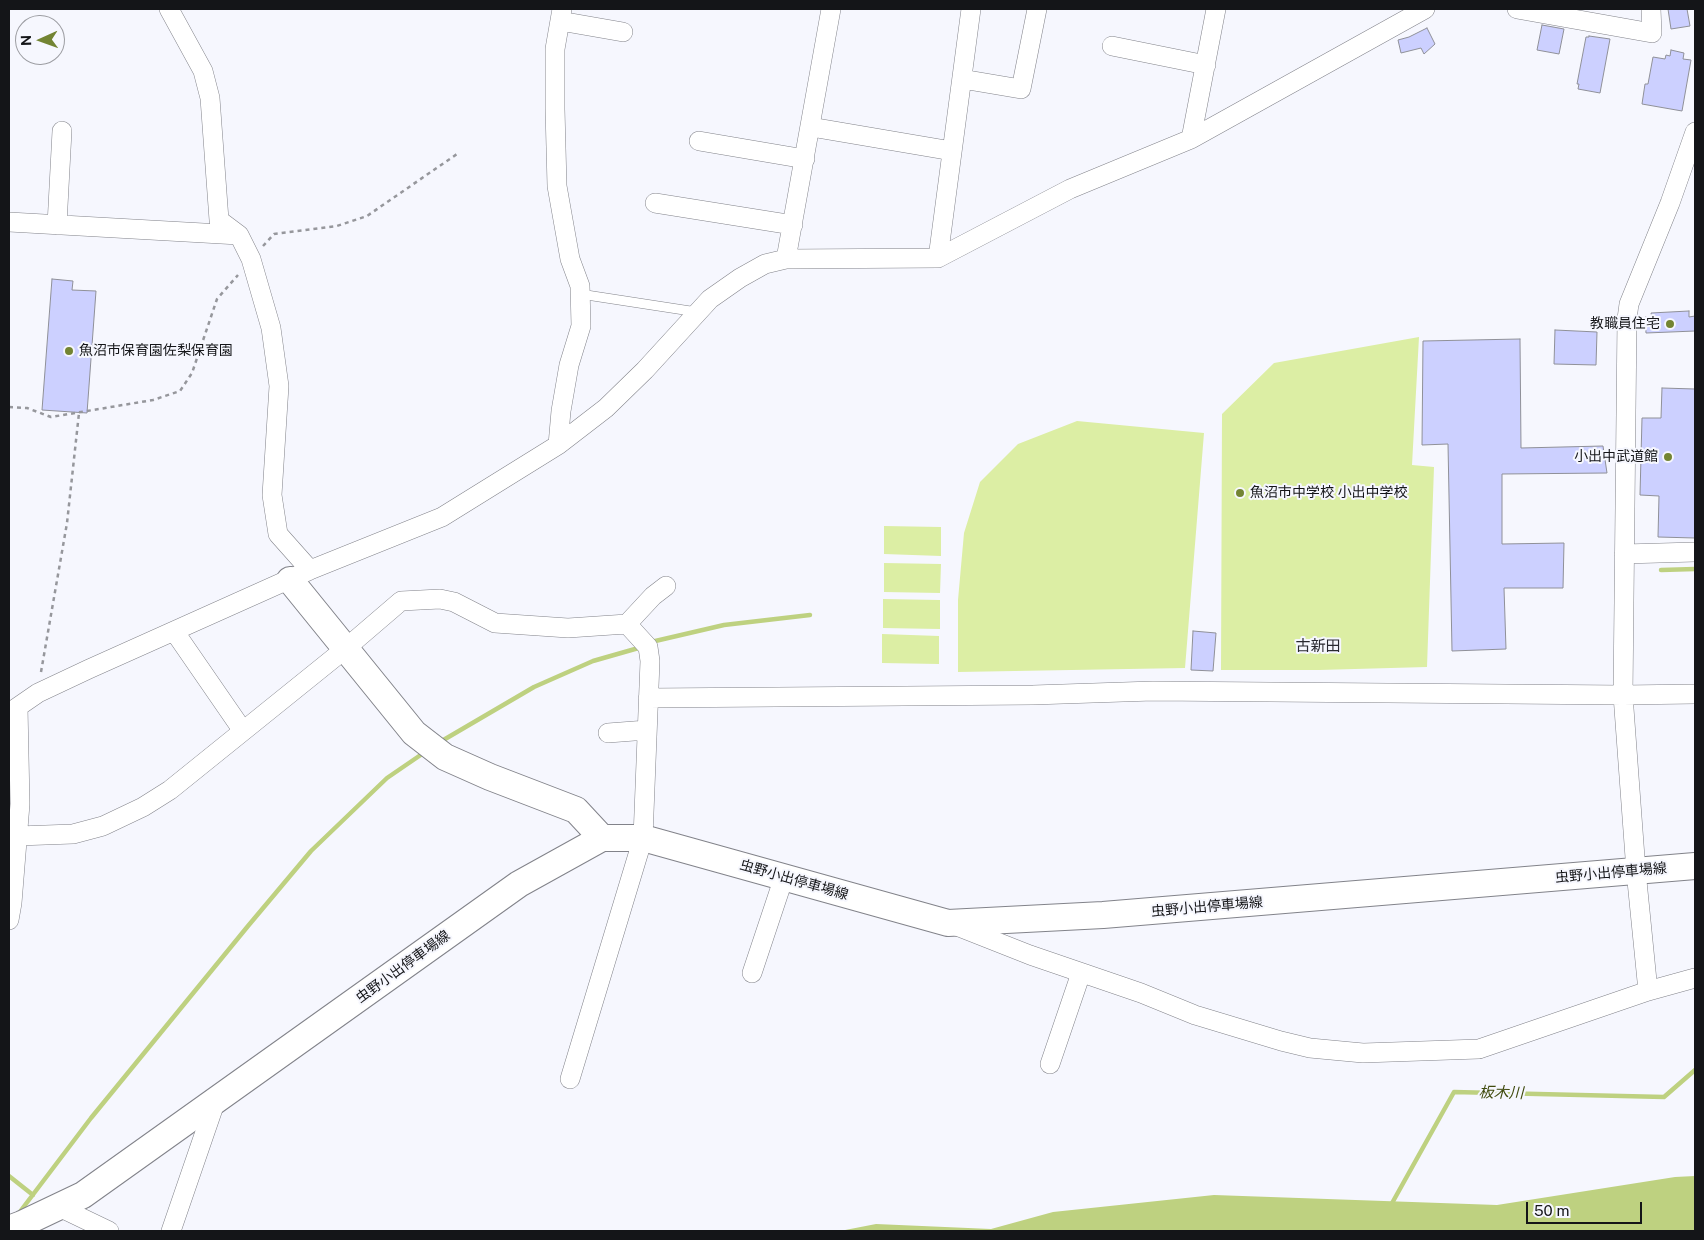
<!DOCTYPE html>
<meta charset="utf-8">
<style>
body{margin:0}
#map{position:relative;width:1704px;height:1240px;overflow:hidden;background:#f6f7fe;font-family:"Public Sans",sans-serif}
canvas{display:block}
.frame{position:absolute;inset:0;border:10px solid #141518;pointer-events:none}
.north{position:absolute;left:15px;top:15px;width:50px;height:50px;box-sizing:border-box;background:#f6f7fe;border:1px solid #9c9da2;border-radius:50%;rotate:268deg;font-size:14px;font-weight:700;line-height:20px;text-align:center;color:#141518}
.north::after{content:'';display:block;margin:auto;width:18px;height:22px;background:#738433;clip-path:polygon(50% 0,100% 100%,50% 72%,0 100%)}
.scale{position:absolute;left:1526px;top:1202px;width:116px;height:22px;box-sizing:border-box;border:2px solid #141518;border-top:0;padding-left:6px;font-size:15px;line-height:18px;white-space:nowrap;color:#141518;-webkit-text-stroke:4px #f6f7fe;paint-order:stroke}
</style>
<div id="map">
<canvas width="1704" height="1240"></canvas>
<div class="frame"></div>
<div class="north">N</div>
<div class="scale">50 m</div>
</div>
<script>
const c = document.querySelector('canvas').getContext('2d');
c.lineJoin = 'round';
function paint(path, color) { c.fillStyle = color; c.fill(path, 'evenodd'); }
const toPath = rows => new Path2D(rows.map(r => 'M' + r).join(''));
function strokePath(path, color, width, dash) { c.strokeStyle = color; c.lineWidth = width; c.lineCap = dash ? 'butt' : 'round'; c.setLineDash(dash || []); c.stroke(path); }
function drawText(font, color, halo, rows, align = 'center') {
  c.font = font + ' "Public Sans","Noto Sans JP",sans-serif'; c.lineWidth = 4; c.setLineDash([]); c.textBaseline = 'middle'; c.strokeStyle = halo; c.fillStyle = color; for (const [text, x, y, turn = 0] of rows) {
    c.save(); c.translate(x, y); c.rotate((+turn || 0) * Math.PI / 180); c.textAlign = isNaN(turn) ? turn : align; if (halo) c.strokeText(text, 0, 0); c.fillText(text, 0, 0); c.restore();
  }
}
paint(toPath([
 [1419,337,1412,465,1434,467,1427,667,1319,670,1221,670,1222,414,1274,363],
 [1077,421,1204,433,1185,668,958,672,958,600,964,533,980,482,1018,444],
 [884,526,941,527,941,556,884,554],
 [884,563,941,564,940,593,884,592],
 [883,599,940,600,940,629,883,628],
 [882,634,939,636,939,664,882,663]
]), '#dceea4');
paint(toPath([
 [1695,1176,1695,1231,840,1231,876,1224,991,1229,1053,1212,1214,1195,1497,1205,1675,1177]
]), '#bed180');
strokePath(toPath([
 [1661,570,1695,569],
 [651,642,724,625,810,615],
 [440,742,534,687,593,661,642,647],
 [9,1176,33,1195],
 [1391,1205,1454,1092,1664,1097,1695,1070],
 [19,1213,91,1118,248,926,311,851,387,778,425,752]
]), '#bed180', 4.5);
const building = toPath([
 [1668,9,1687,9,1690,26,1671,29,1668,9],
 [1542,25,1564,29,1559,54,1537,50,1542,25],
 [1427,28,1435,44,1424,54,1421,48,1401,53,1398,40,1409,37,1427,28],
 [1589,36,1610,39,1600,93,1578,89,1579,84,1577,84,1586,37,1589,37,1589,36],
 [1671,50,1684,53,1683,59,1691,60,1682,111,1642,104,1645,84,1648,84,1653,57,1665,59,1666,55,1670,56,1671,50],
 [52,279,73,281,72,290,96,291,87,413,42,410,52,279],
 [1689,311,1689,317,1695,316,1695,331,1646,333,1645,317,1652,317,1651,313,1689,311],
 [1555,330,1597,332,1596,365,1554,364,1555,330],
 [1520,339,1521,448,1603,446,1607,473,1502,474,1502,544,1564,543,1563,588,1504,588,1506,649,1452,651,1448,444,1422,445,1423,341,1520,339],
 [1662,388,1695,389,1695,538,1658,537,1659,496,1640,495,1642,418,1661,418,1662,388],
 [1193,631,1216,633,1213,671,1191,670,1193,631]
]);
paint(building, '#ccd0ff');
strokePath(building, '#8f9098', 1);
const lane = toPath([
 [580,294,697,312]
]);
const street = toPath([
 [169,9,203,71,210,98,219,220,239,235,251,259,271,328,279,386,272,495,278,534,310,570],
 [1517,9,1652,33,1651,9],
 [560,21,623,32],
 [1112,46,1206,65],
 [962,79,1021,89,1037,9],
 [811,127,952,151],
 [1191,139,1216,9],
 [699,141,805,159],
 [655,203,793,225],
 [9,222,239,235],
 [57,225,62,131],
 [938,258,971,9],
 [786,259,831,9],
 [558,445,561,411,569,365,581,326,580,286,570,259,557,186,555,109,555,49,562,9],
 [1624,554,1695,552],
 [627,624,653,596,666,586],
 [174,631,243,731],
 [648,698,1033,695,1153,691,1623,695,1695,694],
 [9,713,38,693,89,669,310,570,442,517,558,445,606,408,645,370,710,299,740,278,765,264,786,259,938,258,1070,189,1191,139,1425,9],
 [608,733,647,730],
 [18,836,73,834,103,826,143,807,170,790,345,649,401,601,440,599,454,602,495,623,568,628,627,624,648,647,650,661,643,838,570,1079],
 [9,920,12,903,20,804,18,707],
 [954,925,1030,955,1141,993,1195,1015,1281,1041,1310,1048,1363,1053,1479,1049,1648,991,1695,978],
 [752,973,784,877],
 [1648,991,1636,871,1623,695,1627,319,1629,304,1670,203,1695,132],
 [1050,1064,1081,973],
 [59,1207,109,1231],
 [171,1231,216,1100]
]);
const secondary = toPath([
 [290,580,414,733,445,757,490,777,576,810,602,838],
 [9,1229,22,1224,83,1195,519,884,602,838,643,838,948,923,1103,915,1695,866]
]);
strokePath(lane, '#82838a', 10);
strokePath(street, '#82838a', 20);
strokePath(secondary, '#82838a', 28);
strokePath(toPath([
 [263,246,274,234,337,226,367,216,457,154],
 [9,407,27,408,51,417,153,400,180,391,192,373,217,299,238,275],
 [41,672,67,523,79,413]
]), '#96979c', 2.5, [4, 4]);
strokePath(lane, '#fff', 9);
strokePath(street, '#fff', 19);
strokePath(secondary, '#fff', 26);
for (const [x, y, r, color] of [
 [1670,324,5,"#738433"],
 [69,351,5,"#738433"],
 [1668,457,5,"#738433"],
 [1240,493,5,"#738433"]
]) { const dot = new Path2D(); dot.arc(x, y, r, 0, 2 * Math.PI); c.fillStyle = color; c.fill(dot); strokePath(dot, '#f6f7fe', 2); }
drawText('14px', '#141518', '#f6f7fe', [
 ["教職員住宅",1660,324],
 ["魚沼市保育園佐梨保育園",79,351,"left"],
 ["小出中武道館",1658,457],
 ["魚沼市中学校 小出中学校",1250,493,"left"]
], 'right');
drawText('14px', '#141518', '#f6f7fe', [
 ["虫野小出停車場線",1611,873,-5],
 ["虫野小出停車場線",794,880,16],
 ["虫野小出停車場線",1207,907,-5],
 ["虫野小出停車場線",403,967,-36]
]);
drawText('15px', '#292930', '#f6f7fe', [
 ["古新田",1318,646]
]);
drawText('italic 15px', '#3f4a0d', '#f6f7fe', [
 ["板木川",1501,1093,1]
]);
</script>
